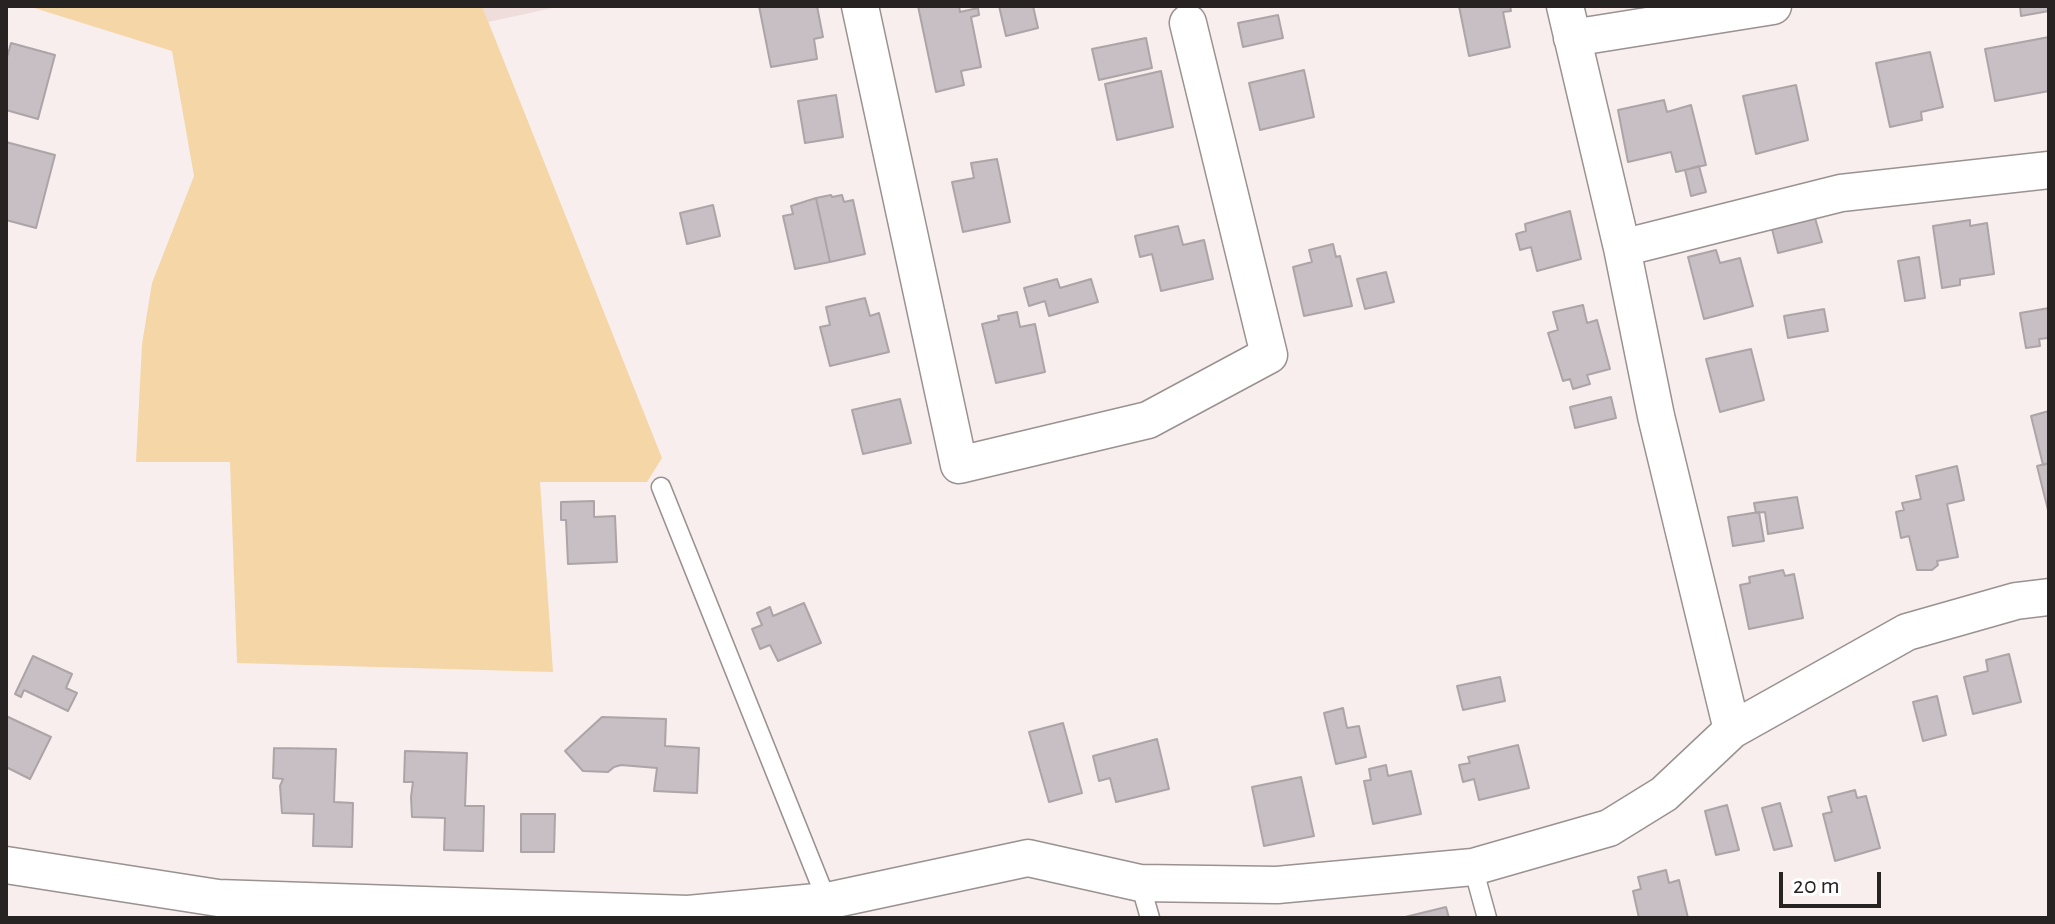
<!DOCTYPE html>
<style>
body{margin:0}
#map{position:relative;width:2055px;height:924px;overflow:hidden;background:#f8eeee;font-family:"Alegreya Sans",sans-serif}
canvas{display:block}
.frame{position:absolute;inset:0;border:8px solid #262322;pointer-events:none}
.scale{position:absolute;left:1779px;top:872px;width:102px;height:36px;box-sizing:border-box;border:4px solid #262322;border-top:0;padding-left:10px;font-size:24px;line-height:28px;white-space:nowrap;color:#262322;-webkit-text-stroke:6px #fff;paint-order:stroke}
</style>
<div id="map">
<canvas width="2055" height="924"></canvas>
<div class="frame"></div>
<div class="scale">20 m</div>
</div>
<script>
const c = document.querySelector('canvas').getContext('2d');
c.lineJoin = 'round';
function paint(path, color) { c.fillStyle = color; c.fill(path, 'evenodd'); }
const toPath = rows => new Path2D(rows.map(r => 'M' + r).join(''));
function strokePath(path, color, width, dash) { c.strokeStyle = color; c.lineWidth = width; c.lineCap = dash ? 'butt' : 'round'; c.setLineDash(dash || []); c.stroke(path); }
paint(toPath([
 [482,6,562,6,488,22]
]), '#efdddc');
paint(toPath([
 [28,6,482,6,662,458,647,482,540,482,553,672,237,663,230,462,136,462,142,344,152,283,194,176,172,51]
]), '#f4d6a7');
const building = toPath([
 [759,6,817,6,823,37,814,39,817,59,771,67,759,6],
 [918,6,959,6,960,12,978,8,979,15,971,17,981,67,961,71,964,85,936,92,918,6],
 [999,6,1033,6,1038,28,1006,36,999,6],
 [1459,6,1510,6,1511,11,1503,12,1510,47,1469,56,1459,6],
 [2020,6,2049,6,2049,11,2021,16,2020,6],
 [1278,15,1283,38,1243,47,1238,23,1278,15],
 [2049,37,2049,91,1995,101,1985,49,2049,37],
 [1146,38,1152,68,1099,80,1092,49,1146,38],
 [11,43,55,55,38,119,6,110,6,61,11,43],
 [1930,52,1943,107,1921,112,1922,120,1890,127,1876,63,1930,52],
 [1304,70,1314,117,1260,130,1249,83,1304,70],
 [1161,71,1173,127,1117,140,1105,84,1161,71],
 [1796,85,1808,140,1756,154,1743,96,1796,85],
 [836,95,843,137,805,143,798,101,836,95],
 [1664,100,1667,112,1691,105,1706,165,1676,172,1671,152,1628,162,1618,110,1664,100],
 [6,142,55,155,36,228,6,220,6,142],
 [997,159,1010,222,963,232,952,182,974,178,971,163,997,159],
 [1699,166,1706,192,1691,196,1685,170,1699,166],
 [831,195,832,197,842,195,844,202,853,200,865,254,830,262,816,198,831,195],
 [816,198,830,262,795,269,783,216,793,214,791,206,816,198],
 [713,205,720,236,687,244,680,213,713,205],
 [1570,211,1581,259,1537,271,1531,247,1520,250,1516,234,1526,231,1525,224,1570,211],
 [1815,218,1822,242,1778,253,1772,229,1815,218],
 [1970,220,1970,226,1987,223,1994,274,1960,279,1960,285,1942,288,1933,226,1970,220],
 [1178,226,1183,245,1204,240,1213,279,1161,291,1152,254,1140,257,1135,236,1178,226],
 [1333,244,1336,257,1340,256,1352,306,1304,316,1293,267,1312,262,1309,250,1333,244],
 [1716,250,1720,263,1740,258,1753,306,1704,319,1688,257,1716,250],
 [1919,257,1925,298,1905,301,1898,261,1919,257],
 [1386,272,1394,302,1365,309,1357,279,1386,272],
 [1057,279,1060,288,1091,279,1098,302,1049,316,1045,301,1029,306,1024,288,1057,279],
 [865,298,870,316,879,313,889,352,830,366,820,327,830,325,826,307,865,298],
 [1583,305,1587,323,1597,320,1610,369,1587,375,1590,384,1573,389,1570,379,1563,381,1548,333,1558,330,1553,312,1583,305],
 [2049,308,2049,338,2039,339,2040,346,2026,348,2020,313,2049,308],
 [1824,309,1828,331,1788,338,1784,316,1824,309],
 [1017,312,1020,327,1035,324,1045,372,996,383,982,324,999,320,998,316,1017,312],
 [1751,349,1764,400,1720,412,1706,359,1751,349],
 [1611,397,1616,418,1575,428,1570,407,1611,397],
 [900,399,911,443,863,454,852,410,900,399],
 [2049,411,2049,463,2043,465,2031,416,2049,411],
 [2049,463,2049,514,2037,466,2049,463],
 [1957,466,1964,500,1947,504,1958,557,1937,561,1938,565,1932,570,1917,570,1909,536,1901,538,1896,512,1904,510,1902,503,1921,499,1916,476,1957,466],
 [1797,497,1803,528,1768,534,1765,512,1756,513,1754,503,1797,497],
 [594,501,594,517,615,516,617,562,568,564,566,520,561,520,561,502,594,501],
 [1759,512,1764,541,1733,546,1728,517,1759,512],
 [1783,570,1785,576,1794,574,1803,618,1749,629,1740,585,1750,583,1749,577,1783,570],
 [804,603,821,643,778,661,770,645,760,649,752,629,762,625,757,613,770,607,773,616,804,603],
 [2009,654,2021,702,1973,714,1964,677,1988,671,1986,660,2009,654],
 [33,656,72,674,66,688,77,693,68,711,24,690,21,697,15,694,33,656],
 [1500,677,1505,701,1463,710,1457,686,1500,677],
 [1937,696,1946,735,1923,741,1913,702,1937,696],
 [1343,708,1347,728,1359,726,1366,757,1336,764,1324,713,1343,708],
 [6,716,51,737,30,779,6,767,6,716],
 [602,717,666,719,665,746,699,748,697,793,654,791,657,768,621,765,614,767,608,772,583,771,565,751,602,717],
 [1063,723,1082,793,1049,802,1029,732,1063,723],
 [1157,739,1169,789,1116,802,1110,778,1099,781,1093,756,1157,739],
 [1518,745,1529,788,1479,800,1474,779,1463,782,1459,765,1470,763,1468,757,1518,745],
 [274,748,336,749,334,802,353,803,352,847,313,846,314,814,282,813,280,786,283,779,273,778,274,748],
 [405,751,467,753,465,806,484,806,483,851,444,850,445,818,412,817,411,797,413,782,404,782,405,751],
 [1386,765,1388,776,1411,771,1421,814,1373,824,1364,781,1371,780,1369,769,1386,765],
 [1301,777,1314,836,1264,846,1252,787,1301,777],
 [1855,790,1857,798,1866,796,1880,848,1835,861,1823,814,1832,812,1828,797,1855,790],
 [1780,803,1792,846,1774,850,1762,808,1780,803],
 [1727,805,1739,850,1716,855,1705,811,1727,805],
 [521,814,555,814,554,852,521,852,521,814],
 [1666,870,1669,883,1679,880,1688,918,1639,918,1633,891,1641,889,1638,877,1666,870],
 [1446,907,1449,918,1401,918,1446,907]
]);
paint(building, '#c7bfc3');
strokePath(building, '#aca4a7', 2);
const lane = toPath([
 [661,487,827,901],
 [1473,867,1487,918],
 [1140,883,1150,918]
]);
const street = toPath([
 [860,6,959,465,1148,420,1269,355,1188,23],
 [1565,6,1622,248,1656,416,1732,730],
 [1572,38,1773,6],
 [1622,248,1841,193,2049,170],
 [6,865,218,898,688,914,827,901,1028,858,1140,883,1277,885,1473,867,1609,828,1664,794,1732,730,1907,632,2016,601,2049,597]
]);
strokePath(lane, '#9a9191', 21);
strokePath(street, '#9a9191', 39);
strokePath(lane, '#fff', 18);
strokePath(street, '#fff', 36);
</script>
